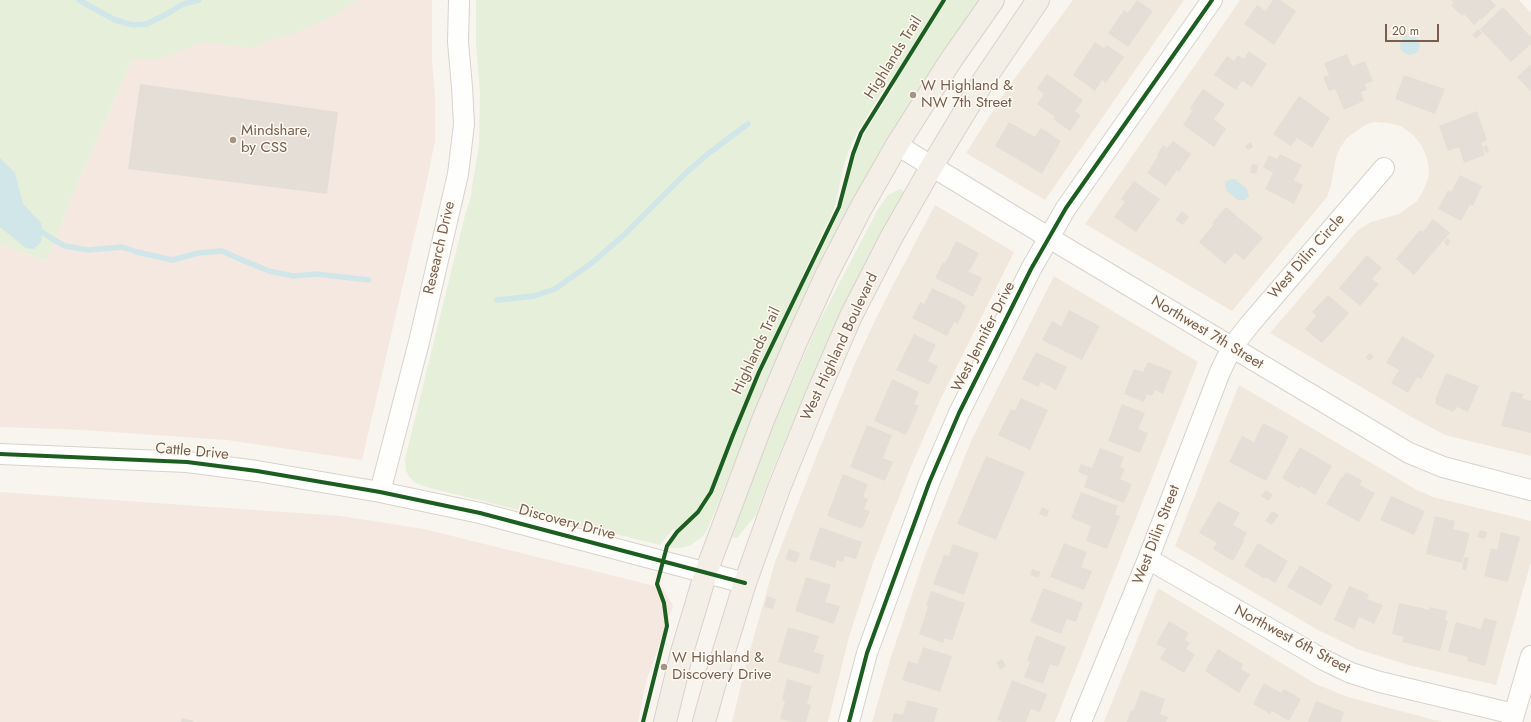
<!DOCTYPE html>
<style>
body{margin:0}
#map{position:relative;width:1531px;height:722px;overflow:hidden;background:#f8f5ef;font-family:Jost,sans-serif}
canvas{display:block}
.scale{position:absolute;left:1385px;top:24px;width:54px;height:18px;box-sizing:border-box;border:2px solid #785e4e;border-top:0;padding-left:5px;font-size:12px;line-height:14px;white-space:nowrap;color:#785e4e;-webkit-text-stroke:3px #fffaf2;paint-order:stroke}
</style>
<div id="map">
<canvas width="1531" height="722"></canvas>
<div class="scale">20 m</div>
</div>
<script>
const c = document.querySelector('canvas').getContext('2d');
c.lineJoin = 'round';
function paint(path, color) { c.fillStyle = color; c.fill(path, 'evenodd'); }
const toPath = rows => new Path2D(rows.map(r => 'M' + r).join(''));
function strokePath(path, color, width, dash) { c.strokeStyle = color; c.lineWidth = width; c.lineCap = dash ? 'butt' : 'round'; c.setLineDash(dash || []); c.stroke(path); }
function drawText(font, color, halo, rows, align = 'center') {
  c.font = font + ' Jost,sans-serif'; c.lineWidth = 3; c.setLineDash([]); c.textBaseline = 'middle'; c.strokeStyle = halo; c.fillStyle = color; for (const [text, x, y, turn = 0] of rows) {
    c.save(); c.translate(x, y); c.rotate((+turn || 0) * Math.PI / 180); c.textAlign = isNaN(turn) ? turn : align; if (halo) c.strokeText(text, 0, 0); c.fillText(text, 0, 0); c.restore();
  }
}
paint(toPath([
 [1073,0,1184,0,1045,200,966,153,1009,86],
 [1240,0,1519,0,1531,13,1531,456,1445,435,1415,419,1270,333,1358,230,1371,222,1399,214,1417,201,1423,191,1428,179,1429,169,1427,158,1422,146,1413,135,1401,126,1388,123,1374,122,1365,125,1347,138,1340,148,1336,158,1331,185,1327,197,1232,311,1085,224],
 [935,205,1014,252,942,396,912,464,873,563,849,637,828,722,732,722,747,661,775,562,816,457,855,363,879,312],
 [1054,276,1198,362,1055,722,872,722,891,657,926,553,971,441],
 [1239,385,1417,490,1433,497,1531,521,1531,562,1496,685,1408,665,1357,649,1316,629,1175,546],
 [1158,588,1316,684,1348,697,1442,722,1104,722]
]), '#f1e8dd');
paint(toPath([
 [192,0,432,0,432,61,435,94,435,141,425,190,362,460,227,440,83,430,0,427,0,244,47,261,74,192,144,33],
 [0,492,341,516,424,529,663,588,673,606,646,682,638,722,0,722]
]), '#f5e8e1');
paint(toPath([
 [0,0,357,0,329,18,287,36,267,40,255,48,202,42,161,59,132,60,74,192,47,261,0,244],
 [476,0,981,0,763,393,708,528,703,536,691,545,681,548,669,548,673,540,684,528,672,530,660,545,426,487,416,483,410,478,406,471,405,459,465,215,472,193,471,193,479,145,480,93,476,44],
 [887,84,895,85,867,129,858,147,852,161,841,209,804,283,802,276,832,213,836,202,843,168,848,152,856,134],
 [900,189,905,192,866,265,821,357,771,474,756,515,737,538,732,537,768,438,817,326,878,209,888,195]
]), '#e5efda');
paint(toPath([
 '1400 45a10 10 0 1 1 20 0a10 10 0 1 1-20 0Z',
 [0,158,15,173,23,204,41,223,42,232,41,242,34,249,26,248,0,227],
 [1231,179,1235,179,1247,189,1249,196,1245,200,1238,200,1226,190,1225,182]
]), '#d0e6e9');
strokePath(toPath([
 [79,0,115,20,133,25,147,24,165,15,183,4,199,0],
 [42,232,54,240,65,246,88,250,122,247,137,252,172,260,198,253,222,251,242,260,269,271,293,276,317,274,369,280],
 [497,300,534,296,555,289,593,262,624,235,686,173,709,153,748,124]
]), '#d0e6e9', 5.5);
paint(toPath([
 [1137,0,1153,11,1128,47,1108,33,1124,10,1128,13],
 [1273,0,1280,0,1296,11,1274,45,1244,24,1257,5,1266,11],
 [1451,0,1491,0,1496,6,1481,20,1480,19,1474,25,1464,14,1462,16,1451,5,1454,2],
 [1503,7,1531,37,1531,44,1511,62,1480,29],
 [1478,29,1482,33,1476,39,1472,35],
 [1095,42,1104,48,1107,45,1124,57,1106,83,1102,80,1095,91,1073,75],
 [1249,51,1267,64,1252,87,1242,81,1236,90,1214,75,1227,56,1234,61,1238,55,1244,59],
 [1347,54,1352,66,1365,61,1373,81,1365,84,1367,90,1361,92,1364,101,1344,110,1335,89,1329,91,1323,77,1329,75,1324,63],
 [1531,64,1531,92,1517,77],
 [1047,74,1083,100,1075,111,1081,115,1070,131,1053,119,1055,117,1037,104,1044,94,1037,88],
 [1404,75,1445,89,1435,114,1395,99],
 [140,84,338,112,327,194,128,169],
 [1203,89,1225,104,1214,119,1226,129,1214,147,1183,125,1193,110,1190,108],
 [1299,96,1330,118,1312,148,1297,138,1291,146,1273,134],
 [1477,111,1487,140,1481,143,1485,155,1464,163,1459,147,1448,151,1439,126],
 [1009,122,1035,137,1041,128,1061,141,1042,174,995,146],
 [1173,141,1191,154,1179,172,1177,170,1166,186,1147,173,1158,156,1157,155,1163,145,1167,148],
 [1251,142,1253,147,1248,150,1245,146],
 [1487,145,1489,152,1486,153,1483,147],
 [1280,154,1302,165,1294,180,1303,185,1294,204,1265,189,1273,173,1263,167,1269,155,1277,159],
 [1252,164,1258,165,1256,174,1250,173],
 [1460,175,1482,186,1473,206,1470,204,1461,221,1438,209,1448,190,1451,192],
 [1134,181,1160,199,1136,232,1114,217,1125,202,1121,199],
 [1226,207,1263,238,1244,260,1235,253,1225,264,1199,242,1214,224,1212,223],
 [1182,211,1189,217,1183,225,1175,220],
 [1433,219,1450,233,1414,275,1396,259,1420,230,1423,232],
 [1447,238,1451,241,1447,246,1444,242],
 [956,241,979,253,971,269,970,269,968,271,982,278,973,297,935,278,943,262,945,263],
 [1367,255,1382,268,1372,279,1379,284,1360,306,1339,288],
 [932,288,962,302,961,303,966,306,958,324,954,322,947,336,912,318,920,302,924,304],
 [1328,295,1349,313,1322,343,1305,329,1316,316,1312,312],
 [1069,310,1100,326,1082,360,1042,340,1052,321,1061,326],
 [914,334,936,345,928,361,938,366,929,385,896,370],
 [1402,336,1435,355,1421,379,1417,377,1408,393,1391,383,1399,370,1386,363],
 [1036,352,1067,367,1056,390,1041,382,1038,387,1022,379],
 [1369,353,1374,356,1370,361,1366,358],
 [1148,362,1172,371,1163,394,1155,390,1152,396,1147,394,1144,402,1124,394,1134,369,1143,372],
 [1446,373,1479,386,1468,412,1457,407,1453,412,1435,404,1436,400,1435,400],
 [892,379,919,392,914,404,919,406,906,435,874,421],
 [1511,391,1524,394,1522,398,1531,401,1531,433,1501,426],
 [1021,398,1048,410,1030,450,998,435,1011,409,1015,411],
 [1122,404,1145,413,1138,429,1148,433,1140,453,1108,441],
 [1263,423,1289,436,1266,481,1229,462,1242,436,1254,442],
 [867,425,892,435,883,458,893,462,885,481,850,467],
 [1300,447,1332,466,1315,495,1301,486,1300,489,1282,478],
 [1100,448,1124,457,1120,467,1125,469,1120,479,1132,484,1124,503,1084,487,1088,476,1078,472,1081,464,1092,468],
 [986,456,1025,472,996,540,957,524],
 [1346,472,1362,480,1360,485,1375,493,1359,522,1326,504,1342,476,1343,477],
 [843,474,868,484,863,497,868,499,864,509,870,511,862,529,827,516],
 [1266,490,1273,495,1268,501,1261,496],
 [1081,492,1118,506,1115,514,1120,516,1107,549,1086,541,1091,526,1071,518],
 [1391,496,1425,511,1414,535,1380,520],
 [1218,501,1240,513,1233,525,1247,533,1243,540,1244,541,1233,561,1213,549,1217,543,1199,533],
 [1042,507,1049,510,1047,517,1039,514],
 [1272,511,1279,515,1272,525,1265,521],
 [1435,516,1455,521,1453,529,1470,533,1462,563,1426,554],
 [820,527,862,542,856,559,845,556,843,562,837,560,835,568,809,559],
 [1480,530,1487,532,1485,539,1477,537],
 [1501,532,1520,537,1508,582,1484,576,1491,548,1497,550],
 [1064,543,1087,552,1081,567,1092,571,1084,590,1050,577],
 [1258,543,1288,561,1275,583,1266,577,1265,579,1244,566],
 [953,544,979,553,964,595,933,584,944,555,949,556],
 [789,549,800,553,796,563,785,559],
 [1464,557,1469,558,1466,570,1462,569],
 [1300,565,1333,585,1321,606,1287,587],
 [1032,569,1041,572,1038,578,1030,575],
 [806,577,831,585,825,602,840,606,834,624,795,611],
 [1349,586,1369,594,1367,599,1383,605,1374,624,1359,617,1354,629,1334,620],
 [1043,588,1083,603,1076,622,1067,619,1061,634,1030,622],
 [931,591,965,603,952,641,945,638,943,643,919,634,928,607,926,606],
 [767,596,776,599,773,609,764,607],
 [1399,603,1430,610,1430,607,1447,611,1445,620,1448,621,1440,651,1402,642,1404,637,1392,634],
 [1484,618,1497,621,1485,666,1467,661,1468,657,1448,652,1456,622,1481,629],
 [1169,621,1189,633,1185,640,1190,643,1186,649,1195,654,1184,673,1160,659,1166,649,1156,644],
 [788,627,819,636,814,652,824,655,819,674,778,662],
 [1036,635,1066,647,1058,667,1050,664,1043,684,1024,677,1030,662,1027,660],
 [923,647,952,656,940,692,902,680,908,661,918,664],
 [1218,649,1243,664,1241,669,1250,674,1239,693,1205,671],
 [1002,659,1006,666,1000,670,996,662],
 [787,679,812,686,807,704,811,705,806,722,792,722,780,719,785,701,782,700],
 [1012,680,1047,694,1040,712,1031,709,1026,722,1003,722,997,720],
 [1264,683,1281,693,1284,689,1301,699,1289,721,1272,711,1270,714,1253,704],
 [1141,690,1165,699,1160,714,1168,717,1166,722,1127,722,1131,710,1133,711],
 [907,700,938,708,934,722,892,722,894,713,903,715],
 [1316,701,1344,712,1341,722,1308,722],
 [182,718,194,721,194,722,181,722]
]), '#e5ded6');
const minor = toPath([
 [897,145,1066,248,1409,453,1443,467,1531,490],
 [0,454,187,462,257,471,380,492,480,513,745,583],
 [380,492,419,342,458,174,464,124,462,87,458,42,459,0],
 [1148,559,1324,660,1351,673,1380,682,1514,714],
 [849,722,867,653,929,483,959,413,1031,269,1066,208,1212,0],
 [1081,722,1148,559,1220,372,1232,347,1250,324,1384,168],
 [1512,722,1531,656]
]);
const major = toPath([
 [665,722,682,652,706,572,763,420,795,344,827,274,861,208,897,145,951,60,993,0],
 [704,722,720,664,745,583,779,488,816,397,851,316,891,238,932,166,984,80,1038,0]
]);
strokePath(minor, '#d8d2cd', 22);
strokePath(major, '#dad1cc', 24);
strokePath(minor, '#fefefd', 20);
strokePath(major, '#f3efe7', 22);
strokePath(toPath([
 [0,454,187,462,257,471,380,492,480,513,745,583],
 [643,722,667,626,664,603,657,584,667,546,677,532,698,512,711,492,733,435,759,372,839,207,853,154,861,133,944,0],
 [849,722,867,653,929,483,959,413,1031,269,1066,208,1212,0]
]), '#1b5e20', 4);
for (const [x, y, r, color] of [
 [913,95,4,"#a59386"],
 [233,140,4,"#a59386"],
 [664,667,4,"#a59386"]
]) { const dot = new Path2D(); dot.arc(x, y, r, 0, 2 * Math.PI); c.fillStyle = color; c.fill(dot); strokePath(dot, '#fffaf2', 1.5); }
drawText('15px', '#785e4e', '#fffaf2', [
 ["Highlands Trail",894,58,-58],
 ["Research Drive",440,248,-77],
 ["West Dilin Circle",1307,257,-49],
 ["Northwest 7th Street",1207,333,31],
 ["West Jennifer Drive",984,337,-63],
 ["West Highland Boulevard",840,347,-65],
 ["Highlands Trail",757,351,-65],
 ["Cattle Drive",192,452,5],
 ["Discovery Drive",567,523,15],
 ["West Dilin Street",1157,535,-69],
 ["Northwest 6th Street",1292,640,28]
]);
drawText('15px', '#785e4e', '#fffaf2', [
 ["W Highland &",921,86],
 ["NW 7th Street",921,103],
 ["Mindshare,",241,131],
 ["by CSS",241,148],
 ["W Highland &",672,658],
 ["Discovery Drive",672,675]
], 'left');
</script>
